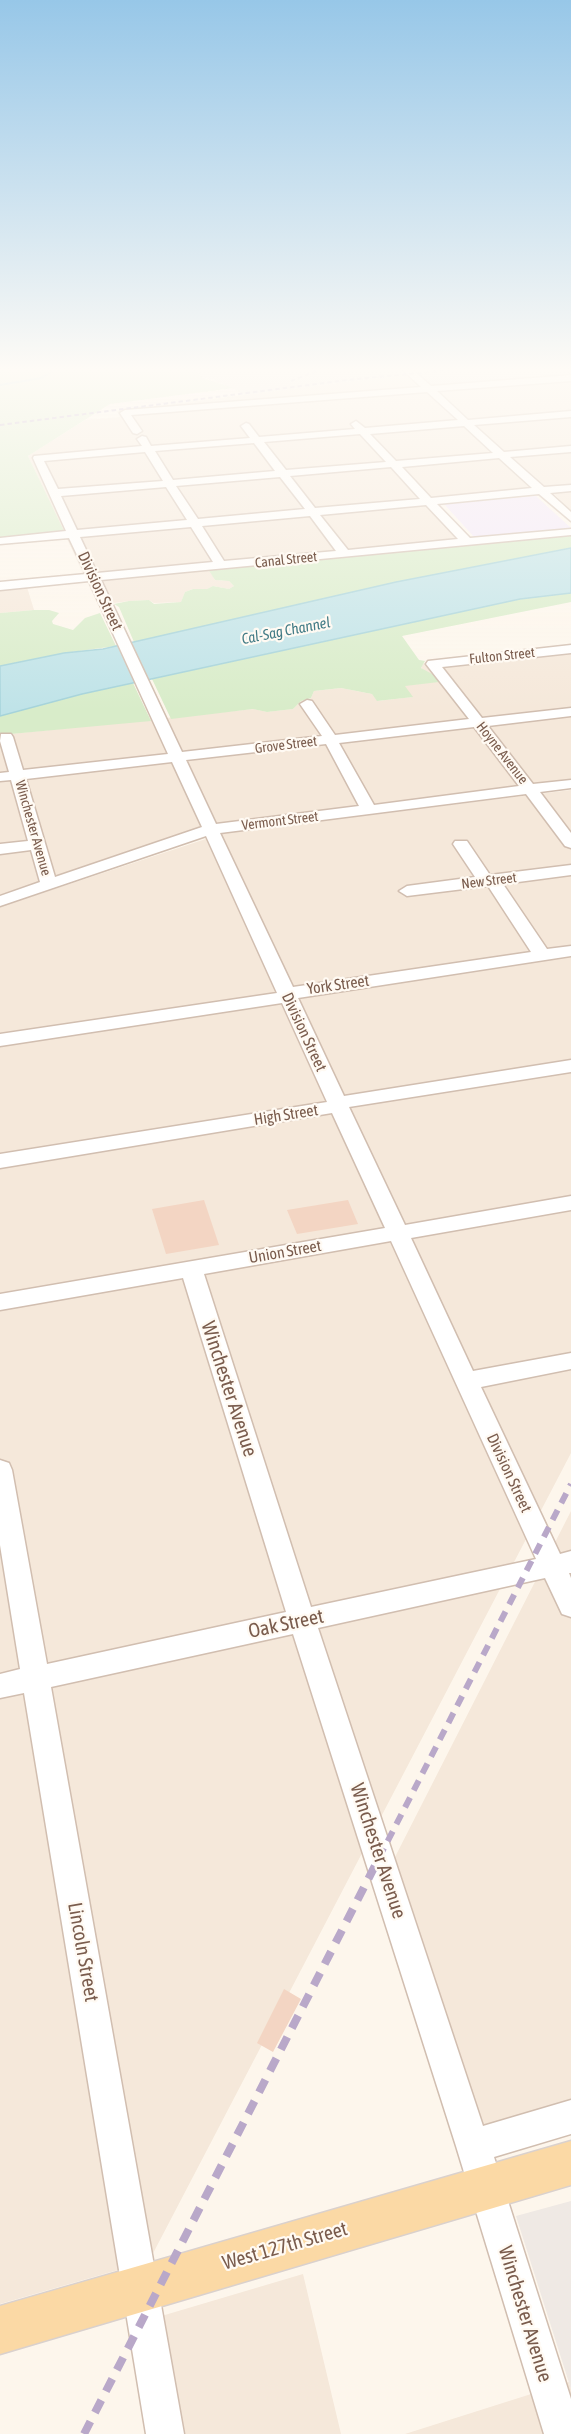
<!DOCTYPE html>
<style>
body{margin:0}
canvas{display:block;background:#fdf6ec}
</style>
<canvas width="571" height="2434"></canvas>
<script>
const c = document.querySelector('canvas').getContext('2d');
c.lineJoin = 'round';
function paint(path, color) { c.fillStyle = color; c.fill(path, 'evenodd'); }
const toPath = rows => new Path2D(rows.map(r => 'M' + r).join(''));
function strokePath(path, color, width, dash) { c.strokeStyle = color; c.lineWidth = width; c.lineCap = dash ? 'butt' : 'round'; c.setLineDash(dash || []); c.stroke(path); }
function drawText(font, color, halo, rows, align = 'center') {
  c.font = font + ' "Asap Condensed",sans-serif'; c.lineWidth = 4.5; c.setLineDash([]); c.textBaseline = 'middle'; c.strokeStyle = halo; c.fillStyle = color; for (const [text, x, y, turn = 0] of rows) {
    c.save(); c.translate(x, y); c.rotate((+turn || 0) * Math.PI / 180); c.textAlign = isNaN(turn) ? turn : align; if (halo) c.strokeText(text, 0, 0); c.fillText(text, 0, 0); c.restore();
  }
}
paint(toPath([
 [409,374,571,377,571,511,547,487,423,499,464,544,209,569,215,580,229,581,234,586,229,589,213,586,207,589,193,589,185,592,181,602,154,603,149,600,129,601,98,605,28,456,85,420,120,417,117,411],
 [27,587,34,610,0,613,0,589],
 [571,646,571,782,192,831,0,895,0,735,254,709,267,712,284,710,293,709,301,701,311,698,314,691,341,688,372,694,378,701,412,697,404,686,423,670,421,667,424,663],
 [571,790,571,1453,149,2261,0,2304,0,907,224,833],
 [571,1511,571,2111,486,2135,394,1859],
 [303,2274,341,2434,169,2434,148,2320],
 [569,2382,571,2389,571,2434,405,2434]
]), '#f5e8da');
paint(toPath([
 [197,370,571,370,571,377,423,388,409,374,246,395,214,380,202,378],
 [571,2201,571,2389,516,2216]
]), '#efe9e4');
paint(toPath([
 [536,496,571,528,475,538,444,504]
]), '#f3e8fa');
paint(toPath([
 [0,370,197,370,202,378,234,388,110,404,28,456,64,531,0,538],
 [571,536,571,548,396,582,134,642,119,607,114,604,129,601,149,600,154,604,181,602,185,592,193,589,207,589,213,586,229,589,234,586,229,581,215,580,208,569],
 [571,593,571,602,402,636,419,660,425,661,421,668,434,675,439,682,405,686,413,697,377,701,372,694,341,688,314,691,311,698,301,701,293,709,267,712,253,709,171,719,152,679,520,599],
 [34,610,49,610,59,613,52,621,53,624,73,630,85,618,100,613,116,646,64,653,0,666,0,613],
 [133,683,151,721,0,735,0,716,82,694]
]), '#d8ecc9');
const water = toPath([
 [571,548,571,593,520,599,82,694,0,716,0,666,64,653,103,649,396,582,571,548]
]);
paint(water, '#bfe3e8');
strokePath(water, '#a5d3da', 1.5);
strokePath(toPath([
 [0,385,41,378,55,370]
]), '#a5d3da', 2);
paint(toPath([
 [204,1200,219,1245,166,1254,152,1209],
 [348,1200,358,1224,297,1234,287,1210],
 [284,1989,301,1999,273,2052,257,2043]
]), '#f3d5c3');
const minor = toPath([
 [403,370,413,370,431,386,571,375,571,381,437,391,468,420,571,411,571,417,474,425,504,452,571,446,571,452,510,457,544,487,571,485,571,491,550,493,571,512,571,521,539,494,437,504,470,538,571,529,571,535,101,580,182,752,322,736,300,704,307,700,312,701,335,735,469,719,426,664,428,661,571,645,571,653,442,667,482,718,571,708,571,716,488,726,533,784,571,780,571,788,540,792,571,833,571,848,565,846,526,794,220,833,293,987,531,952,488,886,407,896,399,891,407,886,475,877,453,844,455,841,467,841,490,875,571,865,571,875,503,884,547,949,571,946,571,956,298,998,344,1096,571,1060,571,1072,349,1107,405,1225,571,1196,571,1210,411,1238,473,1371,571,1353,571,1369,481,1387,560,1554,571,1551,571,1573,569,1573,571,1578,571,1617,562,1614,545,1578,318,1628,483,2126,571,2100,571,2134,494,2157,571,2399,571,2434,544,2434,456,2146,293,1634,51,1687,184,2434,146,2434,24,1693,0,1698,0,1674,20,1669,0,1545,0,1460,9,1463,12,1470,47,1664,286,1612,183,1278,0,1310,0,1294,385,1228,332,1113,0,1168,0,1154,327,1102,282,1003,0,1046,0,1034,277,993,206,836,0,906,0,896,40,882,31,850,0,854,0,844,28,841,11,780,0,781,0,773,9,772,0,741,1,734,11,734,13,737,23,770,168,754,89,581,0,590,0,582,86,574,69,538,0,544,0,538,66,531,33,458,34,456,142,446,137,439,142,436,146,437,151,446,250,438,241,426,246,423,249,424,259,437,355,429,351,424,356,421,365,428,458,420,427,392,131,415,142,431,137,434,133,433,120,413,125,410,421,387,403,370],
 [464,426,493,453,396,461,370,434,464,426],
 [360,434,386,462,286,470,264,442,360,434],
 [254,443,275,471,173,480,155,451,254,443],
 [145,452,163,481,58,489,44,461,145,452],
 [499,458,532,488,431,498,402,467,499,458],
 [391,467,420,499,315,508,290,476,391,467],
 [280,477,305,509,198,519,176,486,280,477],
 [166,487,187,520,77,530,61,496,166,487],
 [426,505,458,539,348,550,320,515,426,505],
 [310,516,336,551,224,561,202,526,310,516],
 [191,527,213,562,97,573,80,537,191,527],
 [474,727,519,786,374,805,339,743,474,727],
 [326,744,359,806,216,824,186,760,326,744],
 [172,762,202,827,55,877,26,779,172,762],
 [391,1241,536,1559,311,1607,204,1274,391,1241]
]);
const major = toPath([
 [571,2141,571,2185,0,2354,0,2306,571,2141]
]);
strokePath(minor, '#d1beb0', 3);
strokePath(major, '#dad1cd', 3);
paint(minor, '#fff');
paint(major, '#fbd9a5');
strokePath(toPath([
 [291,381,319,370],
 [0,425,347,380,449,370]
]), '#b9a8c9', 2, [4.5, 3]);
strokePath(toPath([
 [379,1858,571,1484]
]), '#b9a8c9', 6, [11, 8]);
strokePath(toPath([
 [84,2434,380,1856]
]), '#b9a8c9', 8, [14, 10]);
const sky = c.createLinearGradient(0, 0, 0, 711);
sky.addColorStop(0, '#97c7e8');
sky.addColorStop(0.52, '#fefbf6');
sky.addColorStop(1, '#fefbf600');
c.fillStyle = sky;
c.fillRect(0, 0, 571, 711);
drawText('14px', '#7a5c4d', '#fffaf3', [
 ["Canal Street",286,560,-6],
 ["Fulton Street",502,656,-6],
 ["Grove Street",286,745,-7],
 ["Hoyne Avenue",502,753,52],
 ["Vermont Street",280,821,-7],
 ["Winchester Avenue",33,828,74],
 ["New Street",489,881,-7]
]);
drawText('italic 15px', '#437c86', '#fffaf3', [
 ["Cal-Sag Channel",286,631,-11]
]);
drawText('16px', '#7a5c4d', '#fffaf3', [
 ["Division Street",100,591,65],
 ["York Street",338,985,-8],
 ["Division Street",304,1032,65],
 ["High Street",286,1115,-9],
 ["Union Street",285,1252,-10],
 ["Division Street",509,1473,65]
]);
drawText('20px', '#7a5c4d', '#fffaf3', [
 ["Winchester Avenue",229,1389,72],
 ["Oak Street",286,1624,-12],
 ["Winchester Avenue",378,1851,72],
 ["Lincoln Street",83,1952,80],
 ["West 127th Street",285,2246,-16],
 ["Winchester Avenue",525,2314,73]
]);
</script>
